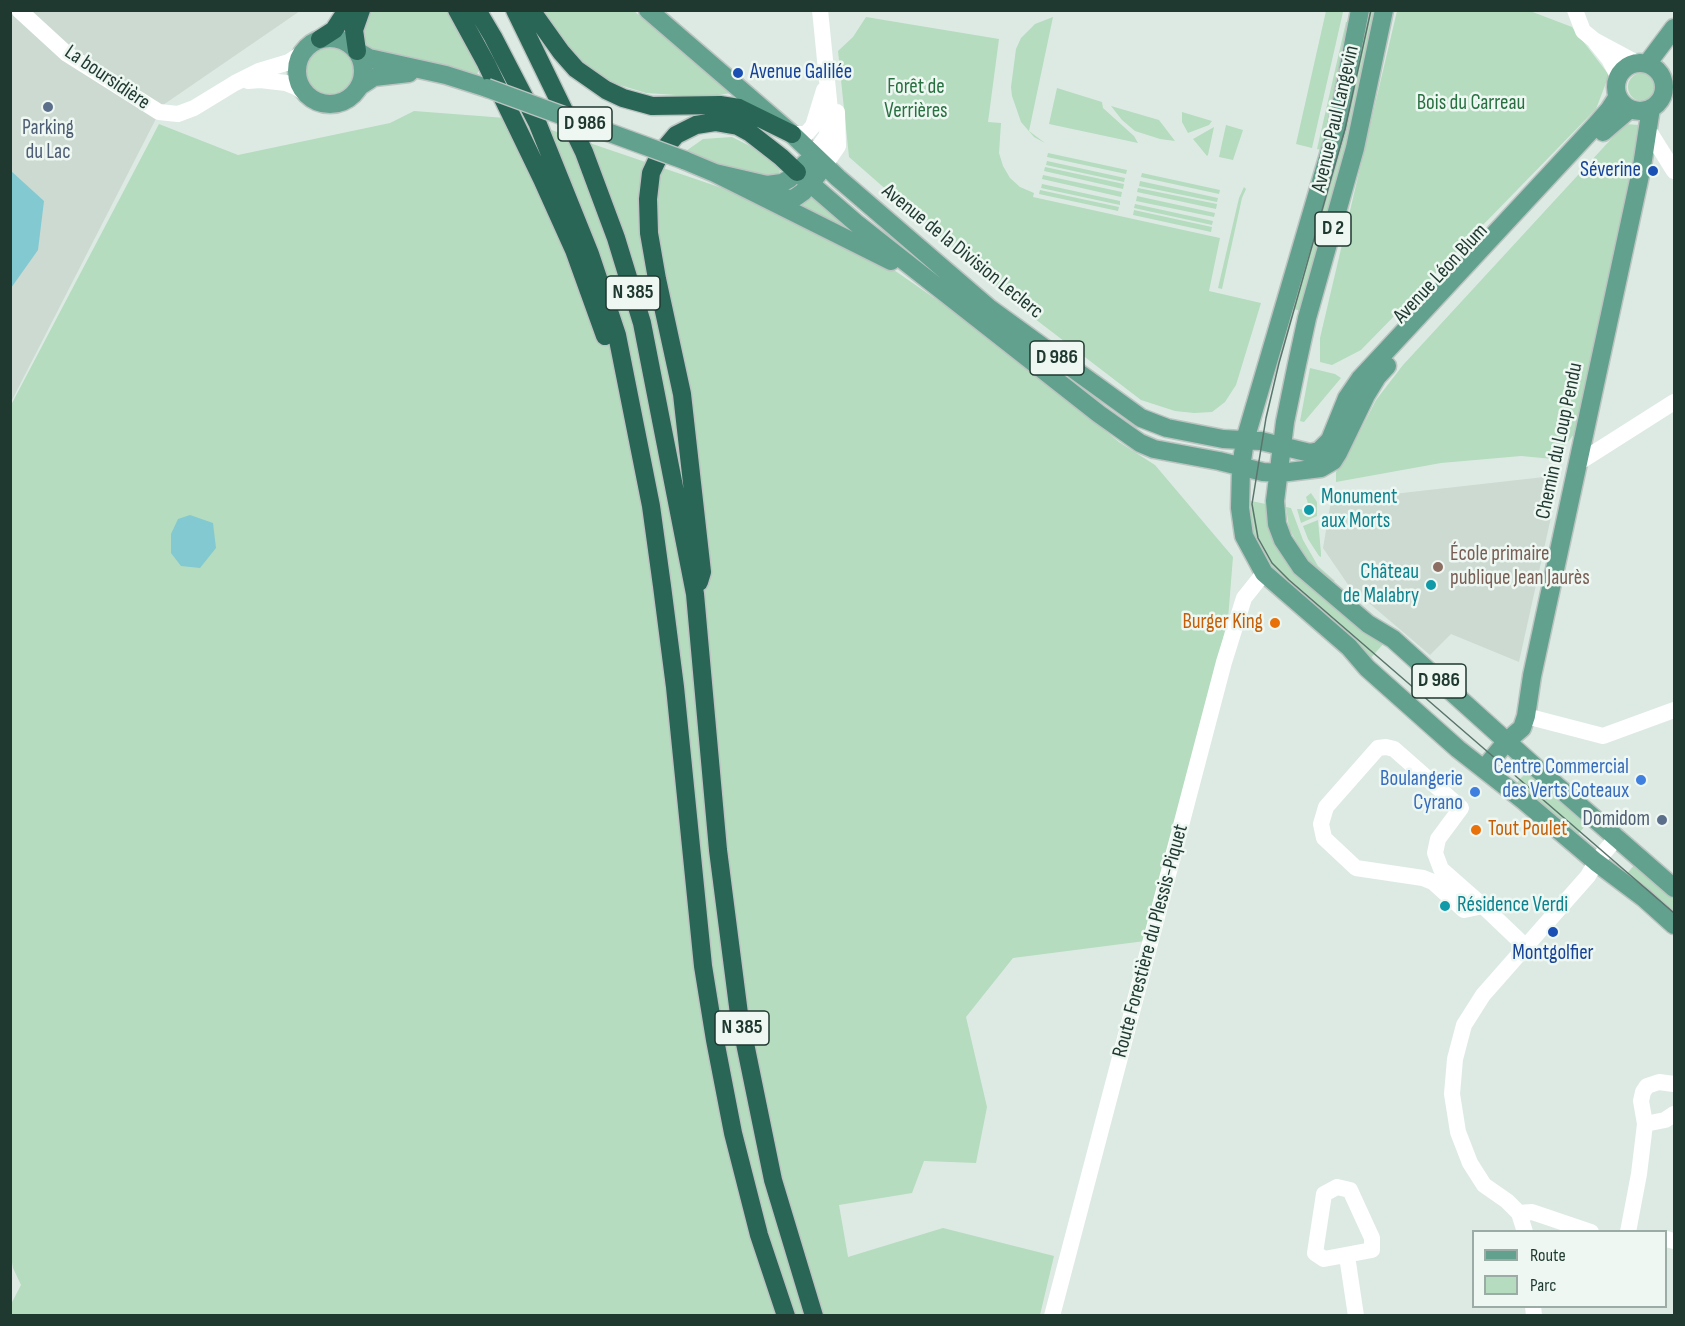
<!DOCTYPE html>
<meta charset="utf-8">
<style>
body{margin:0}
#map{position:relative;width:1685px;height:1326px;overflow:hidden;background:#ddeae4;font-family:"Sofia Sans Condensed",sans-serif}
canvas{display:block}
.frame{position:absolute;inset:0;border:12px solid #1f3931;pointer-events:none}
.legend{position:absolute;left:1472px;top:1230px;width:195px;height:78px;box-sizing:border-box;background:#eef7f2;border:2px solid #9baba5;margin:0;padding:8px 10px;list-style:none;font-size:18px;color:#1f3931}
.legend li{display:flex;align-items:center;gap:12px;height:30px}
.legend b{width:30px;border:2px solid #9baba5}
</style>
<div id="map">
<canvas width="1685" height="1326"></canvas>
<div class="frame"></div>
<ul class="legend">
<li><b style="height:8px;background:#61a18d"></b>Route</li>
<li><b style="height:16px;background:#b5dcbe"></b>Parc</li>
</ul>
</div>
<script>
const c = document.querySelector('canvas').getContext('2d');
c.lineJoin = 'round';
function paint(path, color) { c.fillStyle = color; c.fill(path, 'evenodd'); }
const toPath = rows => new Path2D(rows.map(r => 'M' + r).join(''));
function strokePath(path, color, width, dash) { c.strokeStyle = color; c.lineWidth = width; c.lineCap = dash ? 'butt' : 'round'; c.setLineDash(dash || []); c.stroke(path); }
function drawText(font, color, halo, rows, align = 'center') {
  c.font = font + ' "Sofia Sans Condensed",sans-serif'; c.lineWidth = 5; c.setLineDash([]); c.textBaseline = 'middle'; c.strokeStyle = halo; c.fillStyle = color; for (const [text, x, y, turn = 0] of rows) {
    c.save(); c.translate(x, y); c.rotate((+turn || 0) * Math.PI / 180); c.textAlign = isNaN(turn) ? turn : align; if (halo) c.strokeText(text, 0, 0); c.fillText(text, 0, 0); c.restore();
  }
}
paint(toPath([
 [11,11,300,11,163,105,11,402],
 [1544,477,1557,490,1519,662,1451,634,1430,655,1349,586,1323,548,1331,501]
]), '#ccdad2');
paint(toPath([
 [371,11,447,11,480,66,476,78,366,48,362,28],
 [539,11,634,11,731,93,706,97,646,93,610,82,590,70],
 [1326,11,1343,12,1312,148,1296,144],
 [1367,11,1380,11,1305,312,1290,308],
 [1397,11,1530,11,1572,27,1609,75,1596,109,1361,350,1332,365,1320,362,1320,338],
 [866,17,999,39,988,122,1001,123,999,153,1003,166,1010,178,1020,187,1034,193,1033,197,1220,238,1209,291,1261,303,1236,385,1225,402,1212,412,1194,413,1175,411,1141,400,1026,312,849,157,838,51,853,37],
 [1053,17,1029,131,1045,143,1034,137,1021,122,1012,96,1011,87,1016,49,1021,38,1035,24],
 [1346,22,1350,22,1322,150,1317,149],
 '306 72a24 24 0 1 1 48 0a24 24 0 1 1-48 0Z',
 '1628 87a14 14 0 1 1 28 0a14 14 0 1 1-28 0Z',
 [1057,88,1102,102,1103,108,1134,136,1138,143,1049,124],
 [1111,106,1159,120,1175,141,1160,139,1135,131,1122,120],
 [414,111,519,119,769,204,891,268,992,338,1119,442,1155,465,1233,557,1228,619,1145,941,1013,958,966,1017,987,1107,976,1163,924,1161,912,1193,839,1205,848,1257,943,1228,1054,1256,1040,1315,11,1316,10,1306,21,1285,13,1268,10,1251,11,405,159,124,238,155,390,123],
 [1182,112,1212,121,1209,125,1188,133,1182,122],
 [1625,124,1639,125,1639,138,1577,431,1553,459,1521,456,1441,463,1336,482,1336,472,1344,462,1376,400,1403,365],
 [1226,125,1243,130,1233,160,1219,157],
 [1214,127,1208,155,1207,156,1193,139],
 [732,137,762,152,773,161,780,171,777,176,757,177,692,156,686,151,703,139],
 [1048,153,1127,170,1126,174,1047,157],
 [1047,161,1125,178,1124,182,1046,165],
 [1045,167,1124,184,1123,189,1044,171],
 [1142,173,1220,190,1219,194,1141,177],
 [1043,175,1122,192,1121,197,1042,179],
 [1140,181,1218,198,1217,202,1139,186],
 [1042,184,1120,201,1120,205,1041,188],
 [1244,187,1246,189,1242,198,1222,289,1218,288,1239,198],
 [1138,188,1217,204,1216,209,1137,192],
 [1040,190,1119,207,1118,211,1039,194],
 [813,193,896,257,797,209,797,203],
 [1137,196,1215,213,1214,217,1136,201],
 [1135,204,1213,221,1212,225,1134,208],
 [1134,210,1212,227,1211,232,1133,215],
 [1310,368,1335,374,1341,378,1304,422,1300,421],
 [1311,493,1317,502,1317,516,1301,523,1297,509,1310,510,1306,497],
 [1246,500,1266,504,1270,532,1277,548,1285,557,1385,642,1368,661,1283,583,1254,544],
 [1286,507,1291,508,1303,540,1318,566,1335,581,1333,582,1309,561,1301,550,1289,528],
 [1318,520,1321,553,1321,557,1319,556,1308,539,1303,526],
 [1529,769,1589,822,1575,837,1515,785],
 [1636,863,1674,898,1674,919,1624,877]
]), '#b5dcbe');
paint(toPath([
 [11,171,44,201,38,250,11,288],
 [190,515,213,523,216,548,200,568,181,566,171,553,171,534,178,519]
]), '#83c9d1');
const major = toPath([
 [648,10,792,134,838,178,989,308,1141,418,1167,428,1223,439,1261,441,1310,453,1319,451,1330,440,1347,398,1360,379,1595,126,1609,110,1618,96],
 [1360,10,1337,127,1245,440,1241,468,1240,508,1244,536,1264,573,1349,647,1367,668,1458,749,1523,800,1596,862,1644,898,1674,925],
 [1384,10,1355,148,1307,318,1297,364,1285,422,1275,501,1277,524,1283,540,1301,567,1368,624,1393,639,1534,766,1674,888],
 '297 71a33 33 0 1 1 66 0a33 33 0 1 1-66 0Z',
 [357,51,369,58,446,75,487,88],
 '1616 87a24 24 0 1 1 48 0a24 24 0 1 1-48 0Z',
 [1647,64,1674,28],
 [360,86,374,77,409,73],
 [1603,132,1630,109],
 [684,160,715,173,767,185,782,183,789,179,806,163],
 [797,172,856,223,1099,414,1140,443,1154,449,1219,461,1263,472,1280,473,1321,468,1333,461,1338,453,1366,395,1377,377,1387,366],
 [715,173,891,261],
 [772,197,793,199,803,192,818,174],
 [1484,769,1507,741,1522,728,1526,716,1532,676,1642,166,1651,108]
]);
const highway = toPath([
 [457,10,486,63,542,179,574,250,605,336],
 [477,10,493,37,537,122,590,254,617,335,651,506,662,586,675,687,703,966,715,1040,733,1133,759,1235,786,1316],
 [515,10,584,152,616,238,642,323,695,594,718,850,739,1014,773,1180,814,1316],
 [531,10,561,52,576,69,606,90,623,98,652,106,720,105,739,108,792,134],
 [320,39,334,30,347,10],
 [357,51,354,30,361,10],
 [699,582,702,572,682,394,657,279,649,233,648,199,651,173,660,154,676,135,696,125,715,122,738,126,749,132,781,157,797,172]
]);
strokePath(major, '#bcc4c1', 21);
strokePath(highway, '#bcc4c1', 21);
strokePath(toPath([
 [19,10,67,54,159,112,178,114,194,108,235,83,259,71,289,62,301,54],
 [1575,10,1583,31,1594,40,1637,63],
 [1596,43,1609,59,1618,76],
 [248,81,260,80,286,83,296,87,310,97],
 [1649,131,1674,171],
 [792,134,806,134,813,126,824,90],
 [813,155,826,137,831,120,820,10],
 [825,165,838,146,837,112],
 [1578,463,1674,402],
 [1526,716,1603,736,1674,710],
 [1483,906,1464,910,1433,882,1423,878,1356,868,1324,838,1321,824,1326,807,1378,748,1386,747,1394,749,1461,808,1438,839,1435,853,1441,869,1483,906,1526,947],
 [1645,1124,1665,1120,1674,1114],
 [1337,1187,1350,1190,1372,1238,1372,1250,1324,1259,1315,1253,1324,1194,1337,1187],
 [1519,1213,1532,1212,1591,1232],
 [1525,1232,1519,1213,1507,1201,1484,1185,1470,1163,1458,1132,1452,1094,1455,1059,1464,1025,1483,995,1588,876,1596,862,1617,837],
 [1628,1232,1639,1174,1645,1124,1641,1101,1643,1092,1647,1086,1659,1082,1674,1084],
 [1666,1239,1674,1241],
 [1347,1256,1356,1316],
 [1533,1306,1534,1316],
 [1052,1316,1224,662,1244,598,1264,573]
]), '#fff', 16);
strokePath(major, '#61a18d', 18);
strokePath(highway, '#2a6656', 18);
strokePath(toPath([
 [1371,10,1345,129,1279,363,1266,418,1252,504,1258,538,1272,563,1289,580,1674,913]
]), '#59756c', 1.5);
const majorBridge = toPath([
 [487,88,684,160]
]);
strokePath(majorBridge, '#bcc4c1', 21, []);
strokePath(majorBridge, '#61a18d', 18);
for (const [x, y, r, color] of [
 [738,73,6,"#1a4fb4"],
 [48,107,6,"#5c6f8a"],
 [1653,171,6,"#1a4fb4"],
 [1309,510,6,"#0f9aa8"],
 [1438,567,6,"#8d6e63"],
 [1431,585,6,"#0f9aa8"],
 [1275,623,6,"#e8710a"],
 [1641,780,6,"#3f7fe0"],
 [1475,792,6,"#3f7fe0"],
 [1662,820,6,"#5c6f8a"],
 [1476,830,6,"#e8710a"],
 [1445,906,6,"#0f9aa8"],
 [1553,932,6,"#1a4fb4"]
]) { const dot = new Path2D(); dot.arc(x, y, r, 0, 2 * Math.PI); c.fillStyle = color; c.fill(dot); strokePath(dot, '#eef7f2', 2); }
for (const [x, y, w] of [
 [585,124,54],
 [1333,229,36],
 [633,293,54],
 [1057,358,54],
 [1439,681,54],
 [742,1028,54]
]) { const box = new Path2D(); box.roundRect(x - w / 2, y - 17, w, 34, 4.5); c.fillStyle = '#eef7f2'; c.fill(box); strokePath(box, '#1f3931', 1.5); }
drawText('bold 20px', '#1f3931', null, [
 ["D 986",585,124],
 ["D 2",1333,229],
 ["N 385",633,293],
 ["D 986",1057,358],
 ["D 986",1439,681],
 ["N 385",742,1028]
]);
drawText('21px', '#164399', '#eef7f2', [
 ["Avenue Galilée",750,73],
 ["Séverine",1641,171,"right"],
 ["Montgolfier",1553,954,"center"]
], 'left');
drawText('21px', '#1f3931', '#eef7f2', [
 ["La boursidière",107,78,34],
 ["Avenue Paul Langevin",1336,119,-77],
 ["Avenue de la Division Leclerc",962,252,39],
 ["Avenue Léon Blum",1441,274,-47],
 ["Chemin du Loup Pendu",1560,441,-78],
 ["Route Forestière du Plessis-Piquet",1151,941,-75]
]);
drawText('21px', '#287141', '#eef7f2', [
 ["Forêt de",916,88],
 ["Verrières",916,112],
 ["Bois du Carreau",1471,104]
]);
drawText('21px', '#4e5e75', '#eef7f2', [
 ["Parking",48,129],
 ["du Lac",48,153],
 ["Domidom",1650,820,"right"]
]);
drawText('21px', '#0d838f', '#eef7f2', [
 ["Monument",1321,498],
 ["aux Morts",1321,522],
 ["Château",1419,573,"right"],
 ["de Malabry",1419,597,"right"],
 ["Résidence Verdi",1457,906]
], 'left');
drawText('21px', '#785e54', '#eef7f2', [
 ["École primaire",1450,555],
 ["publique Jean Jaurès",1450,579]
], 'left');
drawText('21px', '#c56008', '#eef7f2', [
 ["Burger King",1263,623],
 ["Tout Poulet",1488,830,"left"]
], 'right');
drawText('21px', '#366cbe', '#eef7f2', [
 ["Centre Commercial",1629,768],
 ["des Verts Coteaux",1629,792],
 ["Boulangerie",1463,780],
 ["Cyrano",1463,804]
], 'right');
</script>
